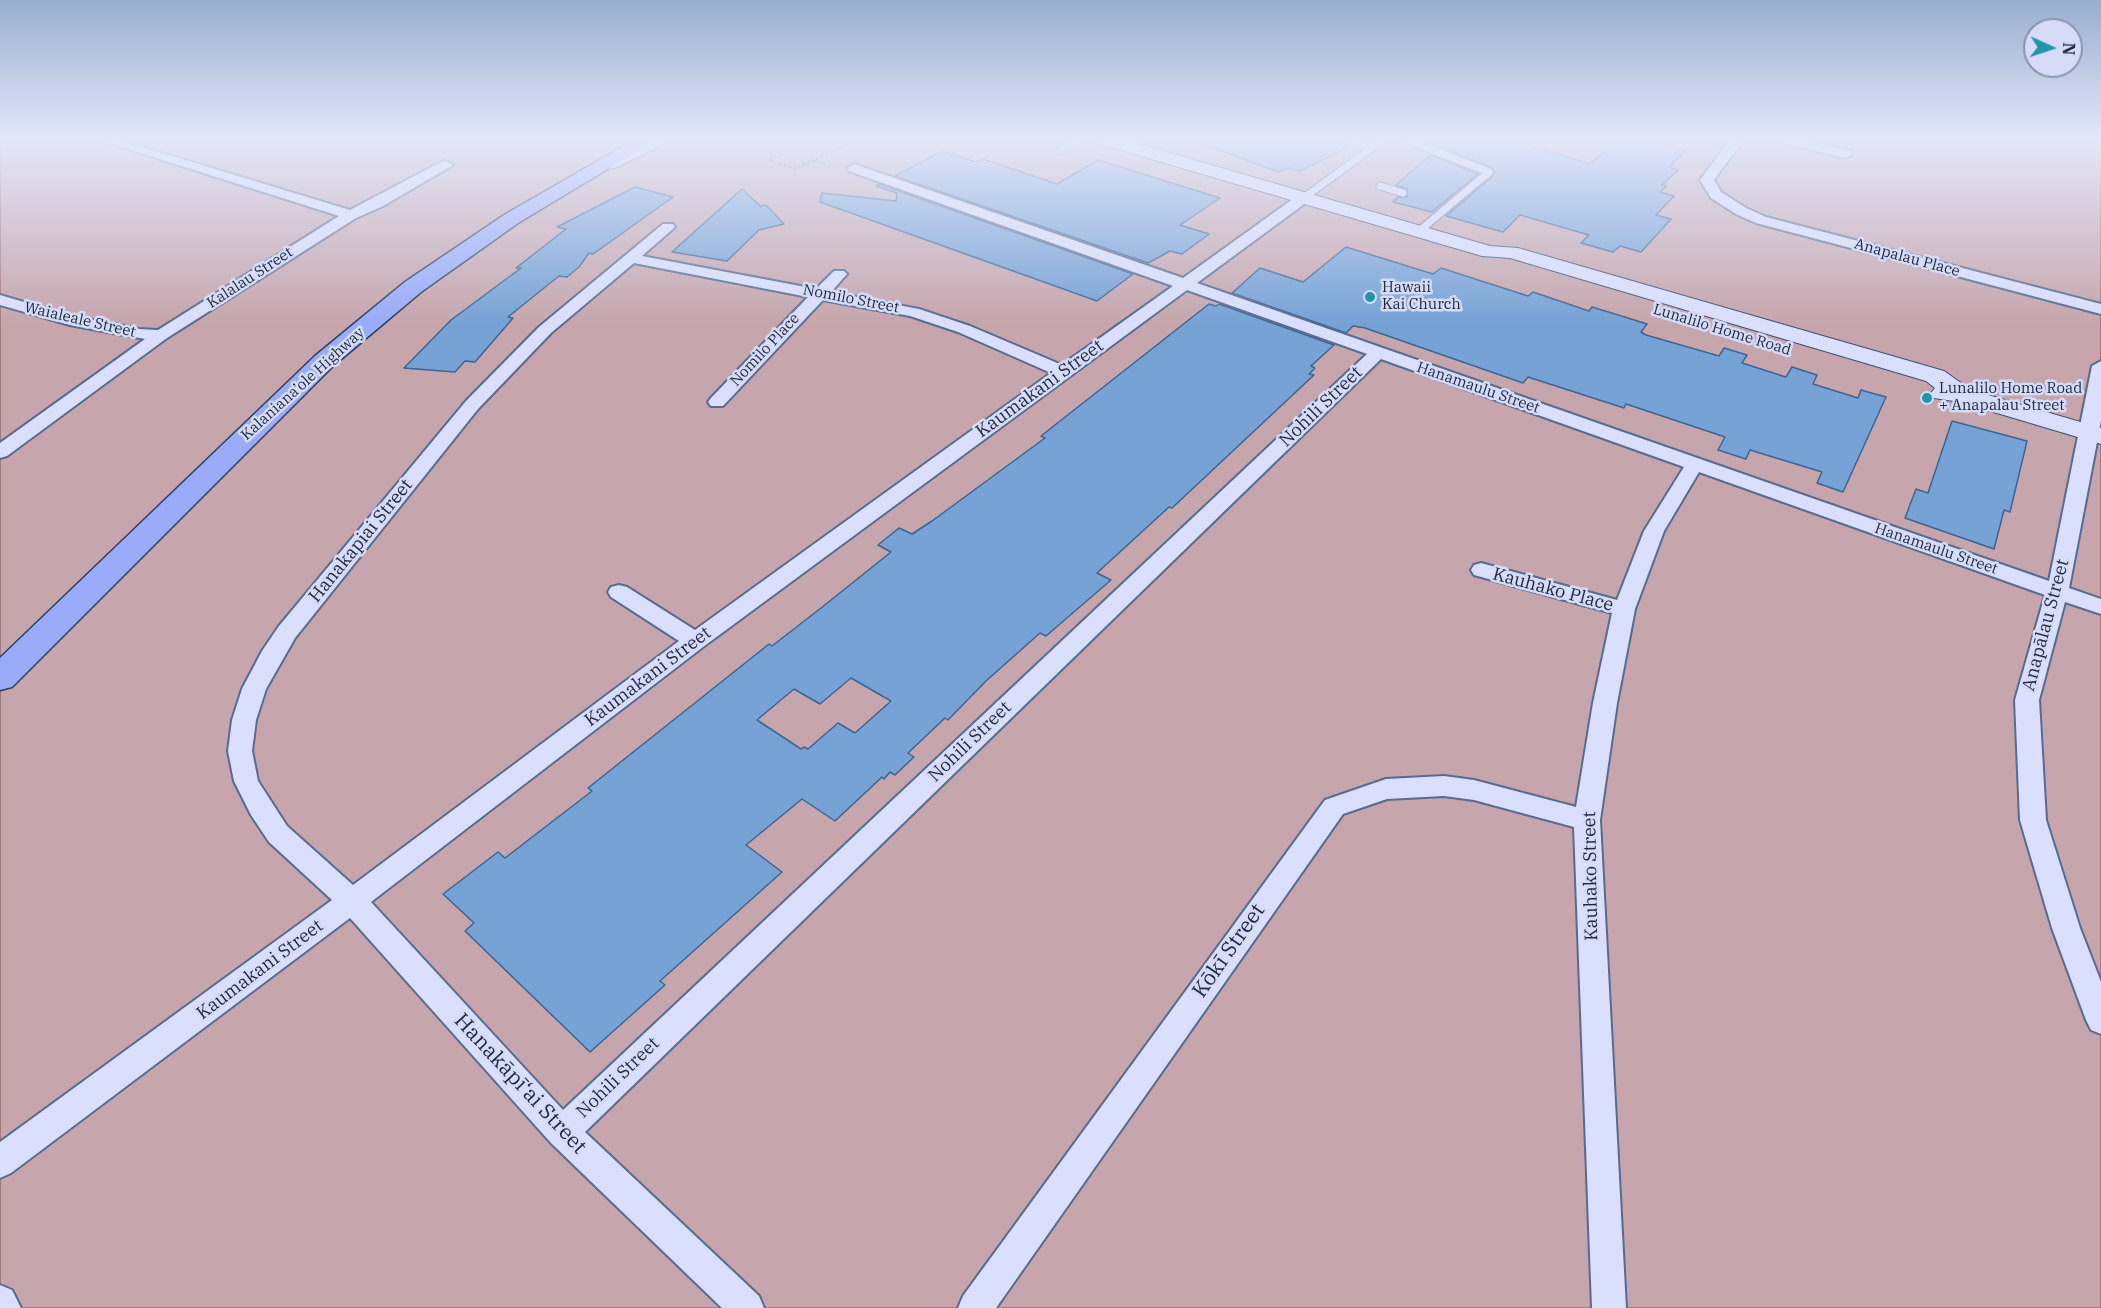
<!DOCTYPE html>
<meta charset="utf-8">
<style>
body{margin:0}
#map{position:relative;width:2101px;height:1308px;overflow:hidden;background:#c4ccf3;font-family:"IBM Plex Serif",serif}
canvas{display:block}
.north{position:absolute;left:2023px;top:18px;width:60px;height:60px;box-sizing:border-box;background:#d5dbf9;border:2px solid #8c94ae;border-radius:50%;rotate:93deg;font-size:16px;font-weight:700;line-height:24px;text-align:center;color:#1e2a3e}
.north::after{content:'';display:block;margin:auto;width:21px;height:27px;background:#2196a6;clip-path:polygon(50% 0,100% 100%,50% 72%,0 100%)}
</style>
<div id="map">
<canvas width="2101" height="1308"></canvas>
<div class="north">N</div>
</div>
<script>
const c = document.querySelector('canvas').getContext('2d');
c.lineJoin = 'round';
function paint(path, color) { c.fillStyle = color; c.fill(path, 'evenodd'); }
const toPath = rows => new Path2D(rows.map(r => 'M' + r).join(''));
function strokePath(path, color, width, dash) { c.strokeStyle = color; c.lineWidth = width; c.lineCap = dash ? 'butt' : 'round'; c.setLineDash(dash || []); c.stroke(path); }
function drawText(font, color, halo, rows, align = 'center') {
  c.font = font + ' "IBM Plex Serif",serif'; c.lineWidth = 5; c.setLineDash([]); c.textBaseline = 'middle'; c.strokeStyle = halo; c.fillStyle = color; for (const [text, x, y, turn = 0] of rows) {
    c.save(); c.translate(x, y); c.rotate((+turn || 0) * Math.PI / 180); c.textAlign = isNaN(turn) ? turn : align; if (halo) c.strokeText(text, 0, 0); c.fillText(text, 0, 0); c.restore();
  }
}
const water = toPath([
 [0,140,2101,140,2101,1308,0,1308,0,140]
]);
paint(water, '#c6a6ac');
strokePath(water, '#956c71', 1.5);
const building = toPath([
 [1199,140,1345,140,1351,146,1300,171,1288,168,1279,172,1199,143,1199,140],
 [1450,140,1513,140,1590,164,1617,140,1670,140,1665,146,1685,151,1669,167,1678,170,1662,185,1666,186,1660,192,1674,196,1656,215,1671,219,1641,252,1620,246,1613,252,1581,243,1589,235,1520,215,1503,232,1446,216,1493,176,1495,172,1491,167,1441,147,1450,140],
 [942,151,976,162,983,159,1057,184,1098,160,1220,198,1180,225,1209,234,1182,254,1170,251,1148,263,895,176,942,151],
 [1431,155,1478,174,1432,212,1393,202,1398,197,1407,197,1407,189,1396,185,1431,155],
 [879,184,1133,274,1097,301,820,202,822,193,896,201,897,193,876,186,879,184],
 [635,187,673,197,593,254,589,253,579,267,567,277,559,276,508,317,513,318,475,362,465,361,455,372,404,368,451,320,521,268,516,268,566,229,557,227,635,187],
 [742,189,760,206,766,205,784,224,759,230,727,261,672,252,742,189],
 [1346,247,1433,274,1441,268,1528,296,1533,292,1589,311,1592,307,1615,314,1647,324,1641,332,1646,335,1719,356,1724,348,1747,355,1742,363,1786,377,1792,367,1817,375,1813,384,1858,398,1861,390,1886,397,1843,492,1817,483,1822,472,1750,450,1746,459,1718,450,1725,437,1626,404,1624,408,1528,377,1523,383,1365,328,1353,326,1346,333,1232,293,1260,268,1303,282,1346,247],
 [1209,304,1216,306,1219,304,1334,345,1311,366,1315,368,1309,374,1314,375,1172,508,1169,507,1097,573,1111,580,1046,636,1040,633,986,681,948,720,945,718,908,753,914,757,895,775,890,772,884,779,882,777,835,821,802,799,746,845,782,872,660,981,665,985,590,1052,465,931,474,923,443,894,498,852,505,858,592,791,588,788,769,644,772,646,821,608,891,552,878,545,899,528,912,534,932,521,1045,438,1041,436,1209,304],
 [851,678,891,701,855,733,838,723,808,749,804,747,801,749,757,720,794,689,820,704,851,678],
 [1952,421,2027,441,2010,512,2004,510,1994,549,1905,518,1916,489,1928,493,1952,421]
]);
paint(building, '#76a2d5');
strokePath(building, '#3b6592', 1.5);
const lane = toPath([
 [1351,140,1370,147],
 [1407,140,1489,172,1418,232],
 [1127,146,1139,140],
 [1061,150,1079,140],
 [1380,186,1403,193],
 [1302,199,1383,140]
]);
const street = toPath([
 [100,140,119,140,350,210,441,162,446,161,453,165,383,206,356,218,167,338,7,456,0,458,0,443,145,339,70,325,0,305,0,295,72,316,139,329,158,330,339,216,100,140],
 [1730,140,1743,140,1714,180,1721,192,1746,208,1766,217,2101,304,2101,314,1756,223,1736,214,1711,198,1700,180,1730,140],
 [1781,140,1803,140,1851,151,1852,154,1846,158,1783,143,1781,140],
 [854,164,1183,278,1297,196,1307,196,1307,202,1197,283,2049,581,2092,366,2101,361,2101,421,2069,588,2101,599,2101,614,2065,602,2039,700,2046,820,2080,928,2101,982,2101,1034,2091,1030,2086,1020,2052,928,2020,820,2015,700,2045,595,1699,472,1664,531,1635,609,1617,703,1600,820,1626,1308,1592,1308,1574,827,1474,800,1444,796,1387,799,1343,814,996,1308,958,1308,963,1296,1325,800,1386,779,1444,776,1474,780,1576,807,1593,703,1612,613,1474,575,1471,570,1474,565,1481,563,1617,600,1644,531,1684,467,1381,359,585,1132,759,1296,764,1308,722,1308,551,1143,350,918,11,1173,0,1178,0,1142,332,900,269,842,251,815,234,781,228,751,232,720,242,689,262,651,279,626,466,401,539,327,663,224,673,224,675,227,642,256,816,289,834,271,844,271,847,274,831,292,919,309,970,326,1062,365,1173,286,849,171,847,168,854,164],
 [634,263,808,297,711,398,708,402,711,406,723,406,823,300,910,316,958,332,1051,373,695,630,627,587,619,585,611,587,608,592,611,597,679,641,353,885,287,826,258,781,252,751,256,720,266,689,295,638,478,409,551,333,634,263],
 [1187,290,1367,354,563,1110,371,902,703,647,1187,290],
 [0,1285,12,1290,21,1308,0,1308,0,1285]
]);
const secondary = toPath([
 [644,140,667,140,664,144,617,167,610,169,601,163,603,159,644,140],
 [1097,140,1125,140,1490,246,1518,248,1944,371,1971,390,2101,428,2101,444,1960,402,1934,398,1931,393,1935,388,1926,381,1510,258,1482,256,1100,144,1097,140]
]);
const primary = toPath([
 [634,140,656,140,518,223,421,292,333,366,12,687,0,690,0,658,315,356,405,282,504,215,634,140]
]);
strokePath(lane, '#586b90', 9);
strokePath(street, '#586b90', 4);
strokePath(secondary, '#3b5072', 2);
strokePath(primary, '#2d405d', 3);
strokePath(toPath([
 [782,154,769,160,794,169,857,140],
 [814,161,825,164]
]), '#586b90', 2, [3, 2]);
strokePath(lane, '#d9dffc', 7);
paint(street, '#d9dffc');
paint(secondary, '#d9dffc');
paint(primary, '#99abf9');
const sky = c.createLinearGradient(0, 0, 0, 323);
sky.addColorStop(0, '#9aaed0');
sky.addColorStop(0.43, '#e4e8fa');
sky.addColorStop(1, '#e4e8fa00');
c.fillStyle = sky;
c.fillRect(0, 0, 2101, 323);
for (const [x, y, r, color] of [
 [1370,297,6,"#2196a6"],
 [1927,398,6,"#2196a6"]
]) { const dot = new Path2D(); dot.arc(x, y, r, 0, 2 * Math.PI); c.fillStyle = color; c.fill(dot); strokePath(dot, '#d5dbf9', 2); }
drawText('15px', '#1e2a3e', '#d5dbf9', [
 ["Anapalau Place",1907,258,15],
 ["Kalalau Street",250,278,-33],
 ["Nomilo Street",851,299,11],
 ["Waialeale Street",80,320,13],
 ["Lunalilo Home Road",1722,330,17],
 ["Nomilo Place",765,350,-47],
 ["Kalaniana’ole Highway",303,384,-42],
 ["Hanamaulu Street",1478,388,19],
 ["Hanamaulu Street",1936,549,19]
]);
drawText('15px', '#1e2a3e', '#d5dbf9', [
 ["Hawaii",1382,288],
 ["Kai Church",1382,305],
 ["Lunalilo Home Road",1939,389],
 ["+ Anapalau Street",1939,406]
], 'left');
drawText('18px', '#1e2a3e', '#d5dbf9', [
 ["Kaumakani Street",1040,389,-36],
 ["Nohili Street",1321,407,-44],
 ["Hanakapiai Street",361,541,-51],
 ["Kauhako Place",1553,590,15],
 ["Anapālau Street",2046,625,-75],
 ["Kaumakani Street",648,677,-37],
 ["Nohili Street",970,742,-44],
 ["Kauhako Street",1591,876,-91],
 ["Kaumakani Street",260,970,-37],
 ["Nohili Street",618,1078,-44]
]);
drawText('21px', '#1e2a3e', '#d5dbf9', [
 ["Kōkī Street",1229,951,-55],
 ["Hanakāpī‘ai Street",520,1084,47]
]);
</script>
